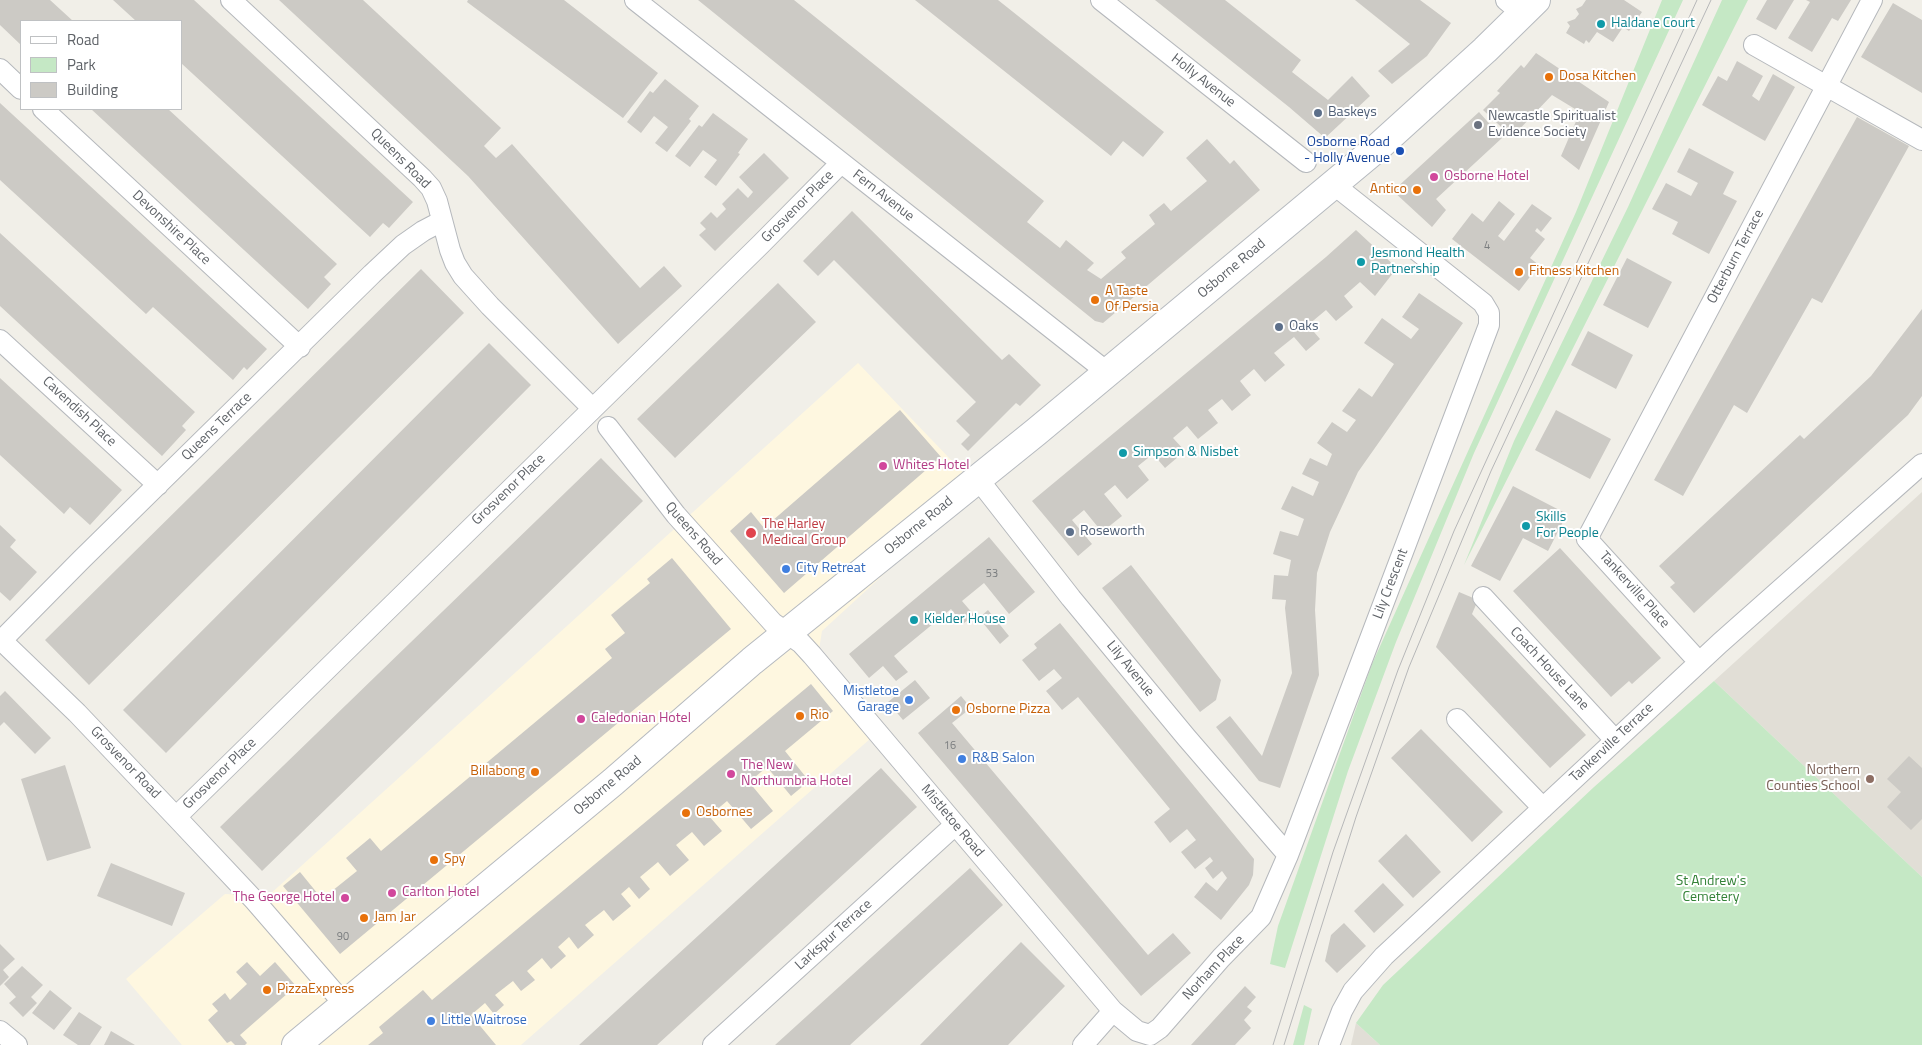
<!DOCTYPE html>
<style>
body{margin:0}
#map{position:relative;width:1922px;height:1045px;overflow:hidden;background:#f1efe8;font-family:"Titillium Web",sans-serif}
canvas{display:block}
.legend{position:absolute;left:20px;top:20px;width:162px;height:90px;box-sizing:border-box;background:#fff;border:1px solid #bfc1c3;margin:0;padding:6px 9px;list-style:none;font-size:15px;color:#5f6368}
.legend li{display:flex;align-items:center;gap:10px;height:25px}
.legend b{width:25px;border:1px solid #bfc1c3}
</style>
<div id="map">
<canvas width="1922" height="1045"></canvas>
<ul class="legend">
<li><b style="height:6px;background:#fff"></b>Road</li>
<li><b style="height:14px;background:#c5e8c5"></b>Park</li>
<li><b style="height:14px;background:#cccac5"></b>Building</li>
</ul>
</div>
<script>
const c = document.querySelector('canvas').getContext('2d');
c.lineJoin = 'round';
function paint(path, color) { c.fillStyle = color; c.fill(path, 'evenodd'); }
const toPath = rows => new Path2D(rows.map(r => 'M' + r).join(''));
function strokePath(path, color, width, dash) { c.strokeStyle = color; c.lineWidth = width; c.lineCap = dash ? 'butt' : 'round'; c.setLineDash(dash || []); c.stroke(path); }
function drawText(font, color, halo, rows, align = 'center') {
  c.font = font + ' "Titillium Web",sans-serif'; c.lineWidth = 4; c.setLineDash([]); c.textBaseline = 'middle'; c.strokeStyle = halo; c.fillStyle = color; for (const [text, x, y, turn = 0] of rows) {
    c.save(); c.translate(x, y); c.rotate((+turn || 0) * Math.PI / 180); c.textAlign = isNaN(turn) ? turn : align; if (halo) c.strokeText(text, 0, 0); c.fillText(text, 0, 0); c.restore();
  }
}
paint(toPath([
 [858,363,978,488,822,631,815,675,870,739,521,1045,182,1045,126,979,225,894,268,896]
]), '#fef7e0');
paint(toPath([
 [1922,492,1922,877,1714,681],
 [1356,1023,1380,1045,1351,1045]
]), '#e1ded6');
paint(toPath([
 [1662,0,1683,0,1474,453,1396,642,1348,771,1285,968,1270,964,1278,926,1372,664,1576,212],
 [1722,0,1748,0,1464,565,1514,441,1628,207],
 [1714,681,1922,877,1922,1045,1380,1045,1356,1023,1383,985,1594,787],
 [1304,1005,1312,1009,1304,1045,1293,1045]
]), '#c5e8c5');
paint(toPath([
 [0,0,50,0,73,21,21,21,21,45,0,25],
 [113,0,194,0,413,202,389,228,383,223,370,237,181,63,181,21,136,21],
 [279,0,363,0,501,128,484,146,496,158,512,144,640,288,664,266,682,286,618,344,468,176],
 [468,0,564,0,658,73,623,118,467,2],
 [698,0,794,0,1044,201,1027,222,1060,248,1066,240,1094,263,1087,270,1101,279,1126,258,1121,252,1155,224,1149,215,1164,203,1171,211,1207,181,1186,158,1207,139,1230,164,1234,160,1260,190,1103,323,1095,321],
 [915,0,998,0,1164,132,1143,157,1123,141,1111,156],
 [1155,0,1225,0,1301,60,1292,72,1328,100,1352,76,1370,96,1325,138,1289,107],
 [1355,0,1420,0,1451,23,1427,56,1392,84,1378,71,1410,44],
 [1586,0,1624,0,1642,12,1629,31,1623,27,1613,42,1597,32,1589,43,1586,40,1584,44,1566,33,1570,26,1567,22,1575,19,1579,14,1576,9,1582,6],
 [1767,0,1794,0,1776,30,1756,19],
 [1806,0,1851,0,1838,21,1832,18,1812,52,1788,38,1810,2],
 [1893,3,1922,20,1922,93,1861,57],
 [1536,53,1609,102,1579,170,1561,156,1580,112,1552,95,1512,137,1483,110,1500,93,1497,91,1521,65,1524,68],
 [1737,61,1763,76,1752,96,1759,101,1773,74,1795,87,1765,141,1702,105,1718,76,1727,81],
 [665,79,699,106,689,119,691,121,667,152,655,143,668,127,654,116,641,133,627,122,650,91,653,93],
 [0,103,267,349,247,370,244,367,233,380,153,307,146,314,0,180],
 [91,109,168,109,337,264,324,277,331,284,308,309],
 [1479,112,1502,138,1436,199,1446,210,1432,227,1393,191],
 [713,113,748,139,738,153,740,154,716,186,704,177,717,160,703,150,690,167,675,156,699,125,702,127],
 [1857,117,1909,146,1822,303,1812,298,1747,413,1734,405,1683,496,1654,480],
 [1689,148,1734,172,1723,194,1737,201,1709,254,1672,234,1678,222,1652,209,1666,183,1691,196,1698,183,1677,172],
 [764,153,789,178,715,251,699,235,706,229,700,223,711,212,717,218,726,209,722,204,738,188,748,198,753,192,739,177],
 [1499,201,1515,214,1498,236,1504,241,1532,204,1552,218,1541,232,1537,228,1535,231,1545,239,1530,258,1539,265,1519,291,1452,239,1472,213,1483,222],
 [852,211,1002,360,1009,354,1041,385,1020,406,1016,403,968,451,961,444,970,435,956,421,976,402,834,260,818,276,803,261],
 [1356,230,1397,268,1375,296,1360,282,1344,296,1353,307,1336,321,1326,310,1308,325,1320,339,1312,346,1306,351,1294,337,1274,353,1285,365,1265,382,1254,369,1240,381,1251,395,1232,411,1222,399,1208,410,1218,423,1198,439,1187,426,1173,438,1185,451,1165,468,1153,454,1138,466,1149,480,1127,499,1115,485,1104,494,1122,516,1102,532,1084,510,1072,520,1092,544,1078,556,1032,501,1326,257],
 [0,233,195,412,182,426,186,430,162,456,0,306],
 [1627,258,1672,282,1648,328,1603,305],
 [421,269,464,313,89,685,45,640],
 [778,283,816,322,675,458,637,419],
 [1419,293,1463,323,1358,472,1330,532,1317,573,1315,610,1319,675,1280,788,1259,781,1216,727,1230,716,1262,756,1292,673,1285,608,1286,600,1272,599,1274,575,1288,576,1291,560,1273,554,1280,531,1298,536,1304,519,1281,509,1292,486,1313,496,1319,482,1302,474,1310,458,1327,466,1332,454,1317,443,1332,422,1347,432,1356,420,1342,411,1359,388,1372,397,1394,364,1364,343,1382,318,1411,339,1419,329,1402,317],
 [1922,309,1922,396,1908,415,1694,613,1670,587,1675,583,1659,566,1800,435,1804,439,1871,376],
 [1588,331,1633,355,1616,389,1571,365],
 [489,343,531,385,166,753,123,710],
 [0,378,122,490,90,525,70,507,64,514,0,455],
 [900,410,941,457,784,593,730,531,751,512,764,528],
 [1556,410,1611,439,1590,479,1535,450],
 [601,458,643,501,262,871,220,827],
 [1513,486,1567,514,1548,551,1523,538,1500,581,1471,566],
 [0,525,16,540,10,547,37,572,10,601,0,592],
 [989,537,1035,592,1009,614,984,583,962,601,974,615,963,624,951,609,894,656,908,672,896,681,883,666,869,678,849,654],
 [1560,548,1661,658,1632,684,1629,681,1611,697,1513,591],
 [672,558,731,629,340,954,283,886,300,872,322,899,357,871,346,858,370,838,381,851,612,658,605,649,625,633,611,615,650,583,647,579],
 [1131,565,1221,680,1216,700,1200,712,1102,588],
 [1459,592,1478,600,1472,614,1586,735,1550,768,1436,647],
 [988,610,1009,636,1000,644,979,618],
 [1060,623,1254,859,1253,875,1249,885,1221,920,1194,897,1206,882,1217,891,1227,878,1222,871,1213,879,1205,868,1213,861,1210,857,1195,869,1181,852,1196,840,1187,829,1170,843,1154,822,1170,809,1078,697,1062,710,1046,691,1062,678,1054,669,1039,681,1022,660,1037,648,1034,644],
 [915,680,930,698,903,720,888,702],
 [811,684,833,711,785,751,809,781,791,796,767,767,749,782,773,811,751,829,727,801,709,816,722,831,704,846,692,832,676,845,689,860,670,876,658,862,640,877,650,889,639,899,629,887,621,894,631,906,613,921,604,910,585,925,594,935,578,949,569,937,558,947,566,956,551,969,542,958,527,971,535,980,521,991,513,981,495,995,504,1005,494,1014,485,1003,471,1015,496,1045,368,1045,383,1033,379,1027,423,990,432,1000],
 [5,691,51,738,35,754,4,722,0,726,0,696],
 [961,696,971,708,952,723,1148,955,1173,933,1191,953,1141,996,918,733],
 [1421,729,1503,812,1472,842,1391,758],
 [1909,756,1922,768,1922,819,1911,830,1887,807,1901,792,1887,779],
 [65,765,91,848,47,861,21,779],
 [881,768,917,807,657,1045,579,1045],
 [1406,834,1441,872,1413,898,1378,861],
 [111,863,185,893,172,926,97,896],
 [970,868,1003,905,850,1045,775,1045],
 [1383,883,1404,905,1374,933,1354,911],
 [1344,923,1366,946,1337,973,1325,961,1331,935],
 [1021,942,1065,986,1008,1045,920,1045],
 [0,944,15,959,3,970,9,977,0,986],
 [247,962,260,976,275,962,296,986,240,1035,247,1043,245,1045,235,1045,231,1041,227,1043,208,1020,218,1011,212,1004,225,993,230,1000,247,984,236,972],
 [22,966,43,985,31,997,37,1003,23,1017,9,1003,16,997,4,984],
 [1245,986,1256,997,1247,1007,1252,1011,1244,1020,1251,1028,1235,1045,1191,1045],
 [50,990,72,1008,54,1030,32,1013],
 [79,1012,102,1027,90,1045,78,1045,63,1035],
 [111,1031,135,1045,104,1045]
]), '#cccac5');
const minor = toPath([
 [231,0,422,178,431,188,437,201,450,250,455,263,463,276,490,306,592,408],
 [635,0,1107,372],
 [1101,0,1306,162],
 [1506,0,1523,14],
 [1754,45,1922,140],
 [0,69,21,89],
 [43,109,300,347],
 [0,340,158,485],
 [608,427,676,515,773,623,801,643,812,655,1113,1011,1137,1031,1150,1035,1160,1028,1221,958,1261,917,1288,855,1489,325,1489,313,1483,303,1333,184],
 [978,479,1071,598,1186,737,1288,855],
 [1483,597,1615,740],
 [0,639,77,713,176,817,255,901,345,1005],
 [0,642,81,560,372,274,403,245,423,231,442,221],
 [1699,662,1587,539,1872,0],
 [1457,719,1543,808],
 [176,817,761,244,841,163],
 [0,1031,17,1045],
 [713,1045,955,825],
 [1083,1045,1113,1011],
 [1329,1045,1342,1011,1353,991,1384,956,1720,643,1922,464]
]);
const secondary = toPath([
 [296,1045,613,782,752,661,1036,432,1377,148,1485,50,1536,0]
]);
strokePath(minor, '#b5b8bc', 22);
strokePath(secondary, '#b6babf', 30);
strokePath(minor, '#fff', 20);
strokePath(secondary, '#fff', 28);
strokePath(toPath([
 [1273,1045,1333,852,1398,670,1454,531,1697,0],
 [1284,1045,1356,817,1409,667,1491,471,1711,0]
]), '#b6b7b8', 1);
for (const [x, y, r, color] of [
 [1601,24,5,"#0f9aa8"],
 [1549,77,5,"#e8710a"],
 [1318,113,5,"#5c6f8a"],
 [1478,125,5,"#6b7280"],
 [1400,151,5,"#1a4fb4"],
 [1434,177,5,"#d1479c"],
 [1417,190,5,"#e8710a"],
 [1361,262,5,"#0f9aa8"],
 [1519,272,5,"#e8710a"],
 [1095,300,5,"#e8710a"],
 [1279,327,5,"#5c6f8a"],
 [1123,453,5,"#0f9aa8"],
 [883,466,5,"#d1479c"],
 [1526,526,5,"#0f9aa8"],
 [1070,532,5,"#5c6f8a"],
 [751,533,6,"#e0444e"],
 [786,569,5,"#3f7fe0"],
 [914,620,5,"#0f9aa8"],
 [909,700,5,"#3f7fe0"],
 [956,710,5,"#e8710a"],
 [800,716,5,"#e8710a"],
 [581,719,5,"#d1479c"],
 [962,759,5,"#3f7fe0"],
 [535,772,5,"#e8710a"],
 [731,774,5,"#d1479c"],
 [1870,779,5,"#8d6e63"],
 [686,813,5,"#e8710a"],
 [434,860,5,"#e8710a"],
 [392,893,5,"#d1479c"],
 [345,898,5,"#d1479c"],
 [364,918,5,"#e8710a"],
 [267,990,5,"#e8710a"],
 [431,1021,5,"#3f7fe0"]
]) { const dot = new Path2D(); dot.arc(x, y, r, 0, 2 * Math.PI); c.fillStyle = color; c.fill(dot); strokePath(dot, '#fff', 2); }
drawText('11px', '#7a7d7f', null, [
 ["4",1487,246],
 ["53",992,574],
 ["16",950,746],
 ["90",343,937]
]);
drawText('14px', '#0d838f', '#fff', [
 ["Haldane Court",1611,24],
 ["Jesmond Health",1371,254],
 ["Partnership",1371,270],
 ["Simpson & Nisbet",1133,453],
 ["Skills",1536,518],
 ["For People",1536,534],
 ["Kielder House",924,620]
], 'left');
drawText('14px', '#c56008', '#fff', [
 ["Dosa Kitchen",1559,77],
 ["Antico",1407,190,"right"],
 ["Fitness Kitchen",1529,272],
 ["A Taste",1105,292],
 ["Of Persia",1105,308],
 ["Osborne Pizza",966,710],
 ["Rio",810,716],
 ["Billabong",525,772,"right"],
 ["Osbornes",696,813],
 ["Spy",444,860],
 ["Jam Jar",374,918],
 ["PizzaExpress",277,990]
], 'left');
drawText('14px', '#5f6368', '#fff', [
 ["Holly Avenue",1203,81,38],
 ["Queens Road",400,159,45],
 ["Fern Avenue",883,196,38],
 ["Grosvenor Place",798,207,-45],
 ["Devonshire Place",171,228,43],
 ["Otterburn Terrace",1736,257,-62],
 ["Osborne Road",1232,269,-40],
 ["Cavendish Place",79,412,43],
 ["Queens Terrace",217,427,-44],
 ["Grosvenor Place",509,490,-44],
 ["Osborne Road",919,526,-39],
 ["Queens Road",693,534,49],
 ["Lily Crescent",1391,584,-69],
 ["Tankerville Place",1634,590,48],
 ["Lily Avenue",1130,669,51],
 ["Coach House Lane",1549,669,47],
 ["Tankerville Terrace",1612,743,-43],
 ["Grosvenor Road",125,763,46],
 ["Grosvenor Place",220,774,-44],
 ["Osborne Road",608,786,-40],
 ["Mistletoe Road",952,821,50],
 ["Larkspur Terrace",834,935,-42],
 ["Norham Place",1214,968,-47]
]);
drawText('14px', '#4e5e75', '#fff', [
 ["Baskeys",1328,113],
 ["Oaks",1289,327],
 ["Roseworth",1080,532]
], 'left');
drawText('14px', '#5b616d', '#fff', [
 ["Newcastle Spiritualist",1488,117],
 ["Evidence Society",1488,133]
], 'left');
drawText('14px', '#164399', '#fff', [
 ["Osborne Road",1390,143],
 ["- Holly Avenue",1390,159]
], 'right');
drawText('14px', '#b23c85', '#fff', [
 ["Osborne Hotel",1444,177],
 ["Whites Hotel",893,466],
 ["Caledonian Hotel",591,719],
 ["The New",741,766],
 ["Northumbria Hotel",741,782],
 ["Carlton Hotel",402,893],
 ["The George Hotel",335,898,"right"]
], 'left');
drawText('14px', '#be3a42', '#fff', [
 ["The Harley",762,525],
 ["Medical Group",762,541]
], 'left');
drawText('14px', '#366cbe', '#fff', [
 ["City Retreat",796,569],
 ["Mistletoe",899,692,"right"],
 ["Garage",899,708,"right"],
 ["R&B Salon",972,759],
 ["Little Waitrose",441,1021]
], 'left');
drawText('14px', '#785e54', '#fff', [
 ["Northern",1860,771],
 ["Counties School",1860,787]
], 'right');
drawText('14px', '#348238', '#fff', [
 ["St Andrew's",1711,882],
 ["Cemetery",1711,898]
]);
</script>
